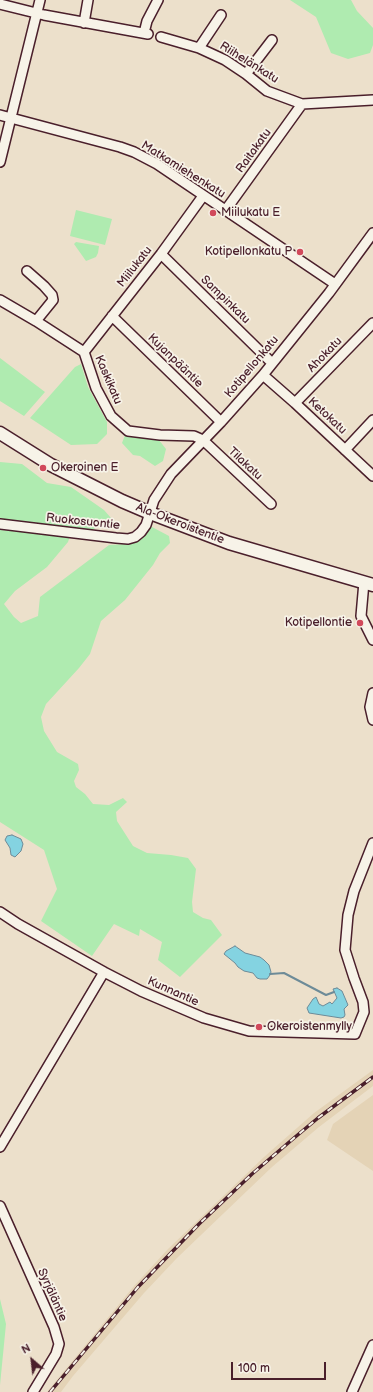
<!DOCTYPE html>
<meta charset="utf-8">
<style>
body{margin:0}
#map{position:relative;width:373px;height:1392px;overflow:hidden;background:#ece0cb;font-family:"Balsamiq Sans",sans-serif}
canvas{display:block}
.north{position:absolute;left:12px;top:1340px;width:40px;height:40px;-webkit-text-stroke:3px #f7f3e8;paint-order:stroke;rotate:332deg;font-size:11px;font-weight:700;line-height:16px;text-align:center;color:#4a1f2b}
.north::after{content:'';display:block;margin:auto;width:14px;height:18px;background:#4a1f2b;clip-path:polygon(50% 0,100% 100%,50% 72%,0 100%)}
.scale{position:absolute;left:231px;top:1362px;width:95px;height:18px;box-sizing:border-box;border:2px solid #4a1f2b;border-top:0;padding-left:5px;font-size:12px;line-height:14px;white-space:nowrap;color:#4a1f2b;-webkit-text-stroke:3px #f7f3e8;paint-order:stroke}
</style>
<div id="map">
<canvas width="373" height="1392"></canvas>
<div class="north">N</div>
<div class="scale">100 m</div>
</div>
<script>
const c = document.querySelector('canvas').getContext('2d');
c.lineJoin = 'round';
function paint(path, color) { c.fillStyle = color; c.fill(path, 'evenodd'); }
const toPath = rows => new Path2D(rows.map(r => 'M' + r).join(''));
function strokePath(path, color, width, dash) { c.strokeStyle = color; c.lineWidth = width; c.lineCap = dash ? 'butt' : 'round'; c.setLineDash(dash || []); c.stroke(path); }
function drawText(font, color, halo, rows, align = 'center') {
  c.font = font + ' "Balsamiq Sans",sans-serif'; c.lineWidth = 3.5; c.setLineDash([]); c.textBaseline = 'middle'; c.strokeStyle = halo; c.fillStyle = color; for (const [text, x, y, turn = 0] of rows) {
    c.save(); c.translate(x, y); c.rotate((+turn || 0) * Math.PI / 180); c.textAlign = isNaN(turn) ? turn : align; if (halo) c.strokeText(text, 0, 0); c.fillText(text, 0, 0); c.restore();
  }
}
paint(toPath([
 [373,1070,373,1086,319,1127,272,1167,177,1258,144,1293,73,1376,61,1392,47,1392,134,1286,168,1249,264,1157,314,1113],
 [373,1095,373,1171,327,1140,333,1124]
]), '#e4d3b6');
paint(toPath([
 [290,0,351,0,357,11,373,28,373,45,370,53,348,59,331,53,316,17],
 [76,210,112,219,105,245,70,236],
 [76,242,99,246,98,253,96,257,86,261,74,244],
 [0,358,45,392,24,416,0,401],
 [81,364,88,387,107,422,107,434,97,444,71,445,30,418,75,367],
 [125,435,159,440,166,449,163,461,155,466,140,456,133,455,122,443],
 [0,462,22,464,47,483,71,487,104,510,111,518,92,530,78,530,0,519],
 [152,527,169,536,170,543,160,553,153,565,125,600,101,621,90,654,79,668,46,704,41,717,44,731,57,752,78,764,79,770,74,781,76,787,85,794,93,804,109,805,123,798,127,802,116,812,117,821,133,846,147,853,171,855,188,858,196,869,192,902,193,912,203,918,211,920,222,935,180,977,158,960,162,942,140,929,139,936,114,924,92,956,41,921,57,889,44,850,0,822,0,530,70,536,68,542,47,567,15,591,4,604,14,617,21,623,38,616,40,597,109,545,127,544],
 [0,1299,6,1324,0,1385]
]), '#afebb0');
const water = toPath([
 [12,835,21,839,23,844,21,851,15,857,11,855,10,848,5,840,7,836,12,835],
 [235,946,245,953,260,957,264,960,269,965,271,972,270,975,267,979,260,979,257,978,253,973,244,971,238,967,235,963,224,954,226,951,235,946],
 [337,988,342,991,348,1005,344,1009,345,1015,344,1017,341,1018,309,1013,307,1008,313,999,316,997,319,1004,323,1006,330,1002,332,1004,337,998,333,989,337,988]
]);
paint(water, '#84d3e1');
strokePath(water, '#6d8b98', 1);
strokePath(toPath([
 [270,974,284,973,326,995,334,992]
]), '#6d8b98', 2);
const minor = toPath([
 [0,4,44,15,148,34],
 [84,23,88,0],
 [144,33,147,21,158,0],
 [161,37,199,48,225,60,246,74,267,91,302,104,373,100],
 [199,48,221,15],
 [246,74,272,40],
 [0,115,120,147,134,152,157,164,335,284],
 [0,162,40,0],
 [225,211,302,104],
 [161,254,272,363],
 [27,271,44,286,52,295,53,300,36,321],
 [0,300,36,321,84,352,96,388,111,416,128,431,160,435,194,436,203,440,271,504],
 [112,316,221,422],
 [84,352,161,254,203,196],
 [263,375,295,403,373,476],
 [295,403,373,323],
 [345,450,373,420],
 [0,524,116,538,128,539,135,537,141,532,146,525,154,500,171,474,221,422,263,375,329,293,373,233],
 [364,582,361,616,373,640],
 [373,693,370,707,373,720],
 [0,912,18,924,104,972,141,991,204,1018,249,1031,355,1034,364,1012,363,1002,354,978,345,950,348,915,354,891,373,843],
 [0,1147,104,972],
 [0,1206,54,1327,59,1344,56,1354,33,1392],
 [352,1392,373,1345]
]);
const major = toPath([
 [0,433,51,465,122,501,150,513,229,543,373,585]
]);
strokePath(minor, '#4a1f2b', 12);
strokePath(major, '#4a1f2b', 15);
strokePath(minor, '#f7f3e8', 9);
strokePath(major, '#f7f3e8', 12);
const rail = toPath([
 [50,1392,138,1287,199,1224,252,1174,294,1138,318,1118,373,1077]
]);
strokePath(rail, '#4a1f2b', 3.5);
strokePath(rail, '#f7f3e8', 2, [6]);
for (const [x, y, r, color] of [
 [213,213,4,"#d1495b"],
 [300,252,4,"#d1495b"],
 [43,468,4,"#d1495b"],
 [360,623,4,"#d1495b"],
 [259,1027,4,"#d1495b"]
]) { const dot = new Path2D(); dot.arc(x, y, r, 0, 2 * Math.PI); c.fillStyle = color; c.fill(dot); strokePath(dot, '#f7f3e8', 1.5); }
drawText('12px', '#4a1f2b', '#f7f3e8', [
 ["Riihelänkatu",249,63,32],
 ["Raitakatu",254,151,-54],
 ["Matkamiehenkatu",183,170,32],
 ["Miilukatu",135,267,-52],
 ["Sampinkatu",225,300,44],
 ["Ahokatu",325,355,-46],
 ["Kujanpääntie",175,361,44],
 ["Kotipellonkatu",252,367,-50],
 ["Kaskikatu",108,380,67],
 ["Ketokatu",327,416,43],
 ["Tilakatu",245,464,43],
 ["Ruokosuontie",83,522,6],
 ["Ala-Okeroistentie",180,524,21],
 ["Kunnantie",173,992,24],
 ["Syrjäläntie",52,1295,66]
]);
drawText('12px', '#4a1f2b', '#f7f3e8', [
 ["Miilukatu E",221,213],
 ["Kotipellonkatu P",292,252,"right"],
 ["Okeroinen E",51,468],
 ["Kotipellontie",352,623,"right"],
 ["Okeroistenmylly",267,1027]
], 'left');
</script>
